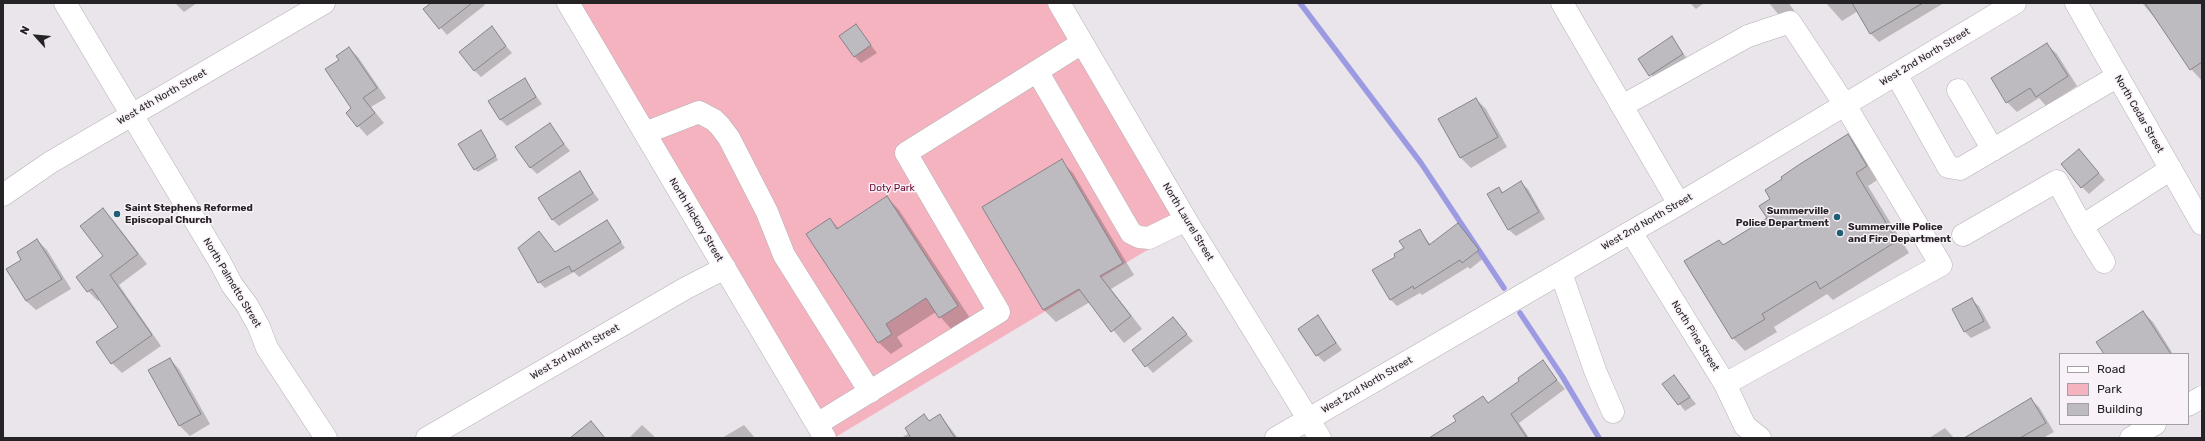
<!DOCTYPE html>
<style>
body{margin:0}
#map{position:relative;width:2205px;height:441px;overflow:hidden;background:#eae5ea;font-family:Rubik,sans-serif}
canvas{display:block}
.frame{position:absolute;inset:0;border:4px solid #252325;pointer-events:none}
.legend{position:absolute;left:2059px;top:353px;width:130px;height:72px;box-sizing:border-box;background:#f8f2f8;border:1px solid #a49fa4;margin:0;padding:5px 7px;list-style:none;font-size:12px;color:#252325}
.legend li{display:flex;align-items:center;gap:8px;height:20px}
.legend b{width:20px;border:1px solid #a49fa4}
.north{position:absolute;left:16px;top:16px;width:40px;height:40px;-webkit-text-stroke:3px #f8f2f8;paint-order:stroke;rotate:297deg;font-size:11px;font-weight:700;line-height:16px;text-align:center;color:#252325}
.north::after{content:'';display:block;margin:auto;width:14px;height:18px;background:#252325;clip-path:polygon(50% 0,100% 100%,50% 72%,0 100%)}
</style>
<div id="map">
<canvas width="2205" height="441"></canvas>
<div class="frame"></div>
<ul class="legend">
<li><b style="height:5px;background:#fff"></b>Road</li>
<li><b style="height:11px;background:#f5b3c0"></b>Park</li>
<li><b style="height:11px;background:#bdbac0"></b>Building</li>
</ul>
<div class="north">N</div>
</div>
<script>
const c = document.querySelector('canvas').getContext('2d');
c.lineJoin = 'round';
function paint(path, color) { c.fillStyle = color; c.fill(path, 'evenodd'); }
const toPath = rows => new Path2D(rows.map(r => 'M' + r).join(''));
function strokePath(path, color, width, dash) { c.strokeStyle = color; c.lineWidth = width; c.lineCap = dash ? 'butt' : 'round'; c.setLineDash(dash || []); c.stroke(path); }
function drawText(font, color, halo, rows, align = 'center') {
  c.font = font + ' Rubik,sans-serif'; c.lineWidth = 3; c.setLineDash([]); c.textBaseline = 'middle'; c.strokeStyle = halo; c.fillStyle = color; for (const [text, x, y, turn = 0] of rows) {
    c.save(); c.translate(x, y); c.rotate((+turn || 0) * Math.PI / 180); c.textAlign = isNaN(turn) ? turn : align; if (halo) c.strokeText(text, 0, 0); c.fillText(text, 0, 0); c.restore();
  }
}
paint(toPath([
 [568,3,1059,3,1189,225,834,438]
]), '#f5b3c0');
paint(toPath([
 [175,3,197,3,184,12],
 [433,3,483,3,485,5,447,35,425,9],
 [1690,3,1704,3,1696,9],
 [1769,3,1789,3,1796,14,1783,20],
 [1826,3,1944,3,1879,42,1871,34,1858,11,1842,21],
 [2142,3,2202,3,2202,81,2191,69,2161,25],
 [856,26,877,53,861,63,854,56],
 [491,28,512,53,481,77,474,70],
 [1672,38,1689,61,1657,82,1639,59],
 [2047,45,2057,54,2077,86,2046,106,2039,98,2017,112,2007,102],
 [349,48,358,57,386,98,371,107,384,123,367,136,347,113,352,109,340,60],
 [524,79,542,104,507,126,501,120],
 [1476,99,1486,109,1507,147,1471,168,1461,158,1440,120],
 [549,124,570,151,537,174,531,168],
 [481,132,498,160,478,172,474,169],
 [1848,135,1860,148,1879,179,1868,186,1909,253,1833,300,1827,294,1774,327,1777,332,1745,351,1733,338,1719,241,1724,245,1768,218,1772,199],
 [2079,150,2105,180,2089,194,2082,187],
 [1061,161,1073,173,1134,275,1111,289,1142,329,1124,343,1090,302,1056,322,1044,310,983,207],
 [579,173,599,200,559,226,552,219],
 [1521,183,1528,189,1545,219,1516,236,1509,230,1488,195,1499,189,1504,193],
 [887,197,899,210,970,318,952,330,936,312,897,337,903,346,891,354,878,342,830,219,839,229],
 [103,210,113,220,147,264,119,285,161,346,122,373,112,363,120,327,100,299,98,301,88,291,105,257],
 [607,222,625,248,579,277,574,272,545,288,539,282,539,232,556,253],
 [1458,224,1485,257,1470,269,1468,267,1422,295,1420,293,1397,306,1390,299,1397,257,1419,230,1431,245],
 [37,240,47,250,71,289,36,310,26,301,23,260],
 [1972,300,1979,306,1991,328,1971,338,1965,332],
 [2143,312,2153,322,2173,354,2106,354],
 [1318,317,1342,350,1324,362,1317,355],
 [1173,319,1193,341,1153,373,1133,350],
 [170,359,179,369,210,424,190,436,180,426,149,371],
 [1542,362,1565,389,1519,423,1529,438,1431,438,1458,421,1483,397,1489,403,1521,381],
 [1674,376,1696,404,1685,411,1664,384],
 [2030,399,2039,407,2054,432,2043,438,1966,438],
 [940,415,958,438,901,438,909,433,924,416,930,422],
 [642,425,656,438,629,438],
 [744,425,755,438,722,438],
 [1945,428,1954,438,1929,438]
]), '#0003');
strokePath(toPath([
 [1300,3,1421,163,1504,288],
 [1520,313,1562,376,1599,438]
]), '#9c9ae1', 5.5);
const building = toPath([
 [431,3,472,3,439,29,423,9,431,3],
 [1852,3,1923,3,1870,34,1852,3],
 [2145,3,2202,3,2202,62,2190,70,2145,3],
 [856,24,871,45,854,57,839,36,856,24],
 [492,26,506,46,474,71,459,52,492,26],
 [1672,36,1683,54,1649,76,1638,59,1672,36],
 [2047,43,2068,76,2036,97,2030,88,2006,103,1991,78,2047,43],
 [349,47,377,88,363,98,375,113,357,127,346,113,351,108,325,69,339,60,336,56,349,47],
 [525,78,536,97,500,120,488,101,525,78],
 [1476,98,1498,137,1460,158,1438,119,1476,98],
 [550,123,564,144,530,168,515,147,550,123],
 [481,130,496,156,474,170,458,144,481,130],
 [1848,134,1867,166,1856,173,1897,241,1820,289,1816,281,1762,314,1765,319,1732,339,1684,261,1719,240,1723,245,1767,218,1759,206,1770,199,1765,190,1782,179,1781,177,1800,164,1848,134],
 [2079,149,2099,173,2081,188,2061,164,2079,149],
 [1062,159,1123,263,1100,276,1131,316,1111,332,1079,289,1043,310,982,207,1062,159],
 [580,171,593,193,552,220,538,198,580,171],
 [1521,181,1539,212,1508,230,1487,194,1499,187,1502,193,1521,181],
 [887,196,958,306,939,318,926,298,886,324,892,334,878,343,806,234,830,218,837,229,887,196],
 [103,208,138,254,110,275,152,335,111,364,96,342,118,327,92,289,87,292,76,277,103,256,80,226,103,208],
 [607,220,621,242,572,272,569,266,538,283,518,248,539,231,555,252,607,220],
 [1458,223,1479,250,1462,263,1460,260,1414,289,1413,286,1390,300,1372,270,1395,257,1394,254,1404,248,1399,241,1420,229,1429,245,1458,223],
 [37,239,62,279,26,301,6,269,21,260,17,252,37,239],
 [1972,298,1984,321,1964,332,1952,309,1972,298],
 [2143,311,2171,354,2104,354,2096,342,2143,311],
 [1318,315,1336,343,1316,356,1298,329,1318,315],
 [1173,317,1187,334,1145,367,1132,350,1173,317],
 [170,358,201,414,179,426,148,370,170,358],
 [1543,360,1557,380,1511,414,1527,438,1429,438,1456,421,1453,416,1483,396,1488,403,1519,381,1518,378,1543,360],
 [1674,375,1690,397,1678,405,1662,384,1674,375],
 [2031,398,2046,423,2020,438,1964,438,2031,398],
 [924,414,929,421,940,414,955,438,911,438,905,428,924,414],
 [591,421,605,438,570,438,591,421]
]);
paint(building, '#bdbac0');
strokePath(building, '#86848a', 1);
const minor = toPath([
 [65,3,220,262,232,285,247,305,259,327,267,348,326,438],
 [568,3,825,438],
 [1059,3,1189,225,1320,438],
 [1562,3,1679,204],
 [2076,3,2202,224],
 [1037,71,1131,233,1139,237,1149,238,1186,220],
 [1896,74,1948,167,1960,169,2118,76],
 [1958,90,1993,150],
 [1622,106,1748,36,1790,22,1845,105,1941,265,1725,384],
 [645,133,699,112,714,120,720,126,729,138,767,212,784,255,870,392],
 [3,195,51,162,324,3],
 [1631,232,1725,384,1745,426,1760,438],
 [1963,235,2057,181,2082,226],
 [2104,262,2082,226,2171,169],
 [1561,273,1596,373,1613,412],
 [2188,405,2202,397],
 [817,424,999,312,906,153,1082,43],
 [427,438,686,288,725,268],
 [1276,438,1679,204,2015,3],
 [2131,438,2155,424]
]);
strokePath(minor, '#b6b0b6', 23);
strokePath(minor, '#fff', 22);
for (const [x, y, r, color] of [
 [117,214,4,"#1f5f74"],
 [1837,217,4,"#1f5f74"],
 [1840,233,4,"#1f5f74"]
]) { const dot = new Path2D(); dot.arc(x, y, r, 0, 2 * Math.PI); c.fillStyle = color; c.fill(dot); strokePath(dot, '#f8f2f8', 1.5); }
drawText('10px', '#252325', '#f8f2f8', [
 ["West 2nd North Street",1925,57,-31],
 ["West 4th North Street",162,97,-30],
 ["North Cedar Street",2139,114,60],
 ["North Hickory Street",696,220,59],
 ["North Laurel Street",1188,222,59],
 ["West 2nd North Street",1647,222,-30],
 ["North Palmetto Street",232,283,59],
 ["North Pine Street",1695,336,58],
 ["West 3rd North Street",575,352,-30],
 ["West 2nd North Street",1367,385,-30]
]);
drawText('10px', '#6c072f', '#f8f2f8', [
 ["Doty Park",892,188]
]);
drawText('bold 10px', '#252325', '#f8f2f8', [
 ["Saint Stephens Reformed",125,208],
 ["Episcopal Church",125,220],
 ["Summerville",1829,211,"right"],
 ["Police Department",1829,223,"right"],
 ["Summerville Police",1848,227],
 ["and Fire Department",1848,239]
], 'left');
</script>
